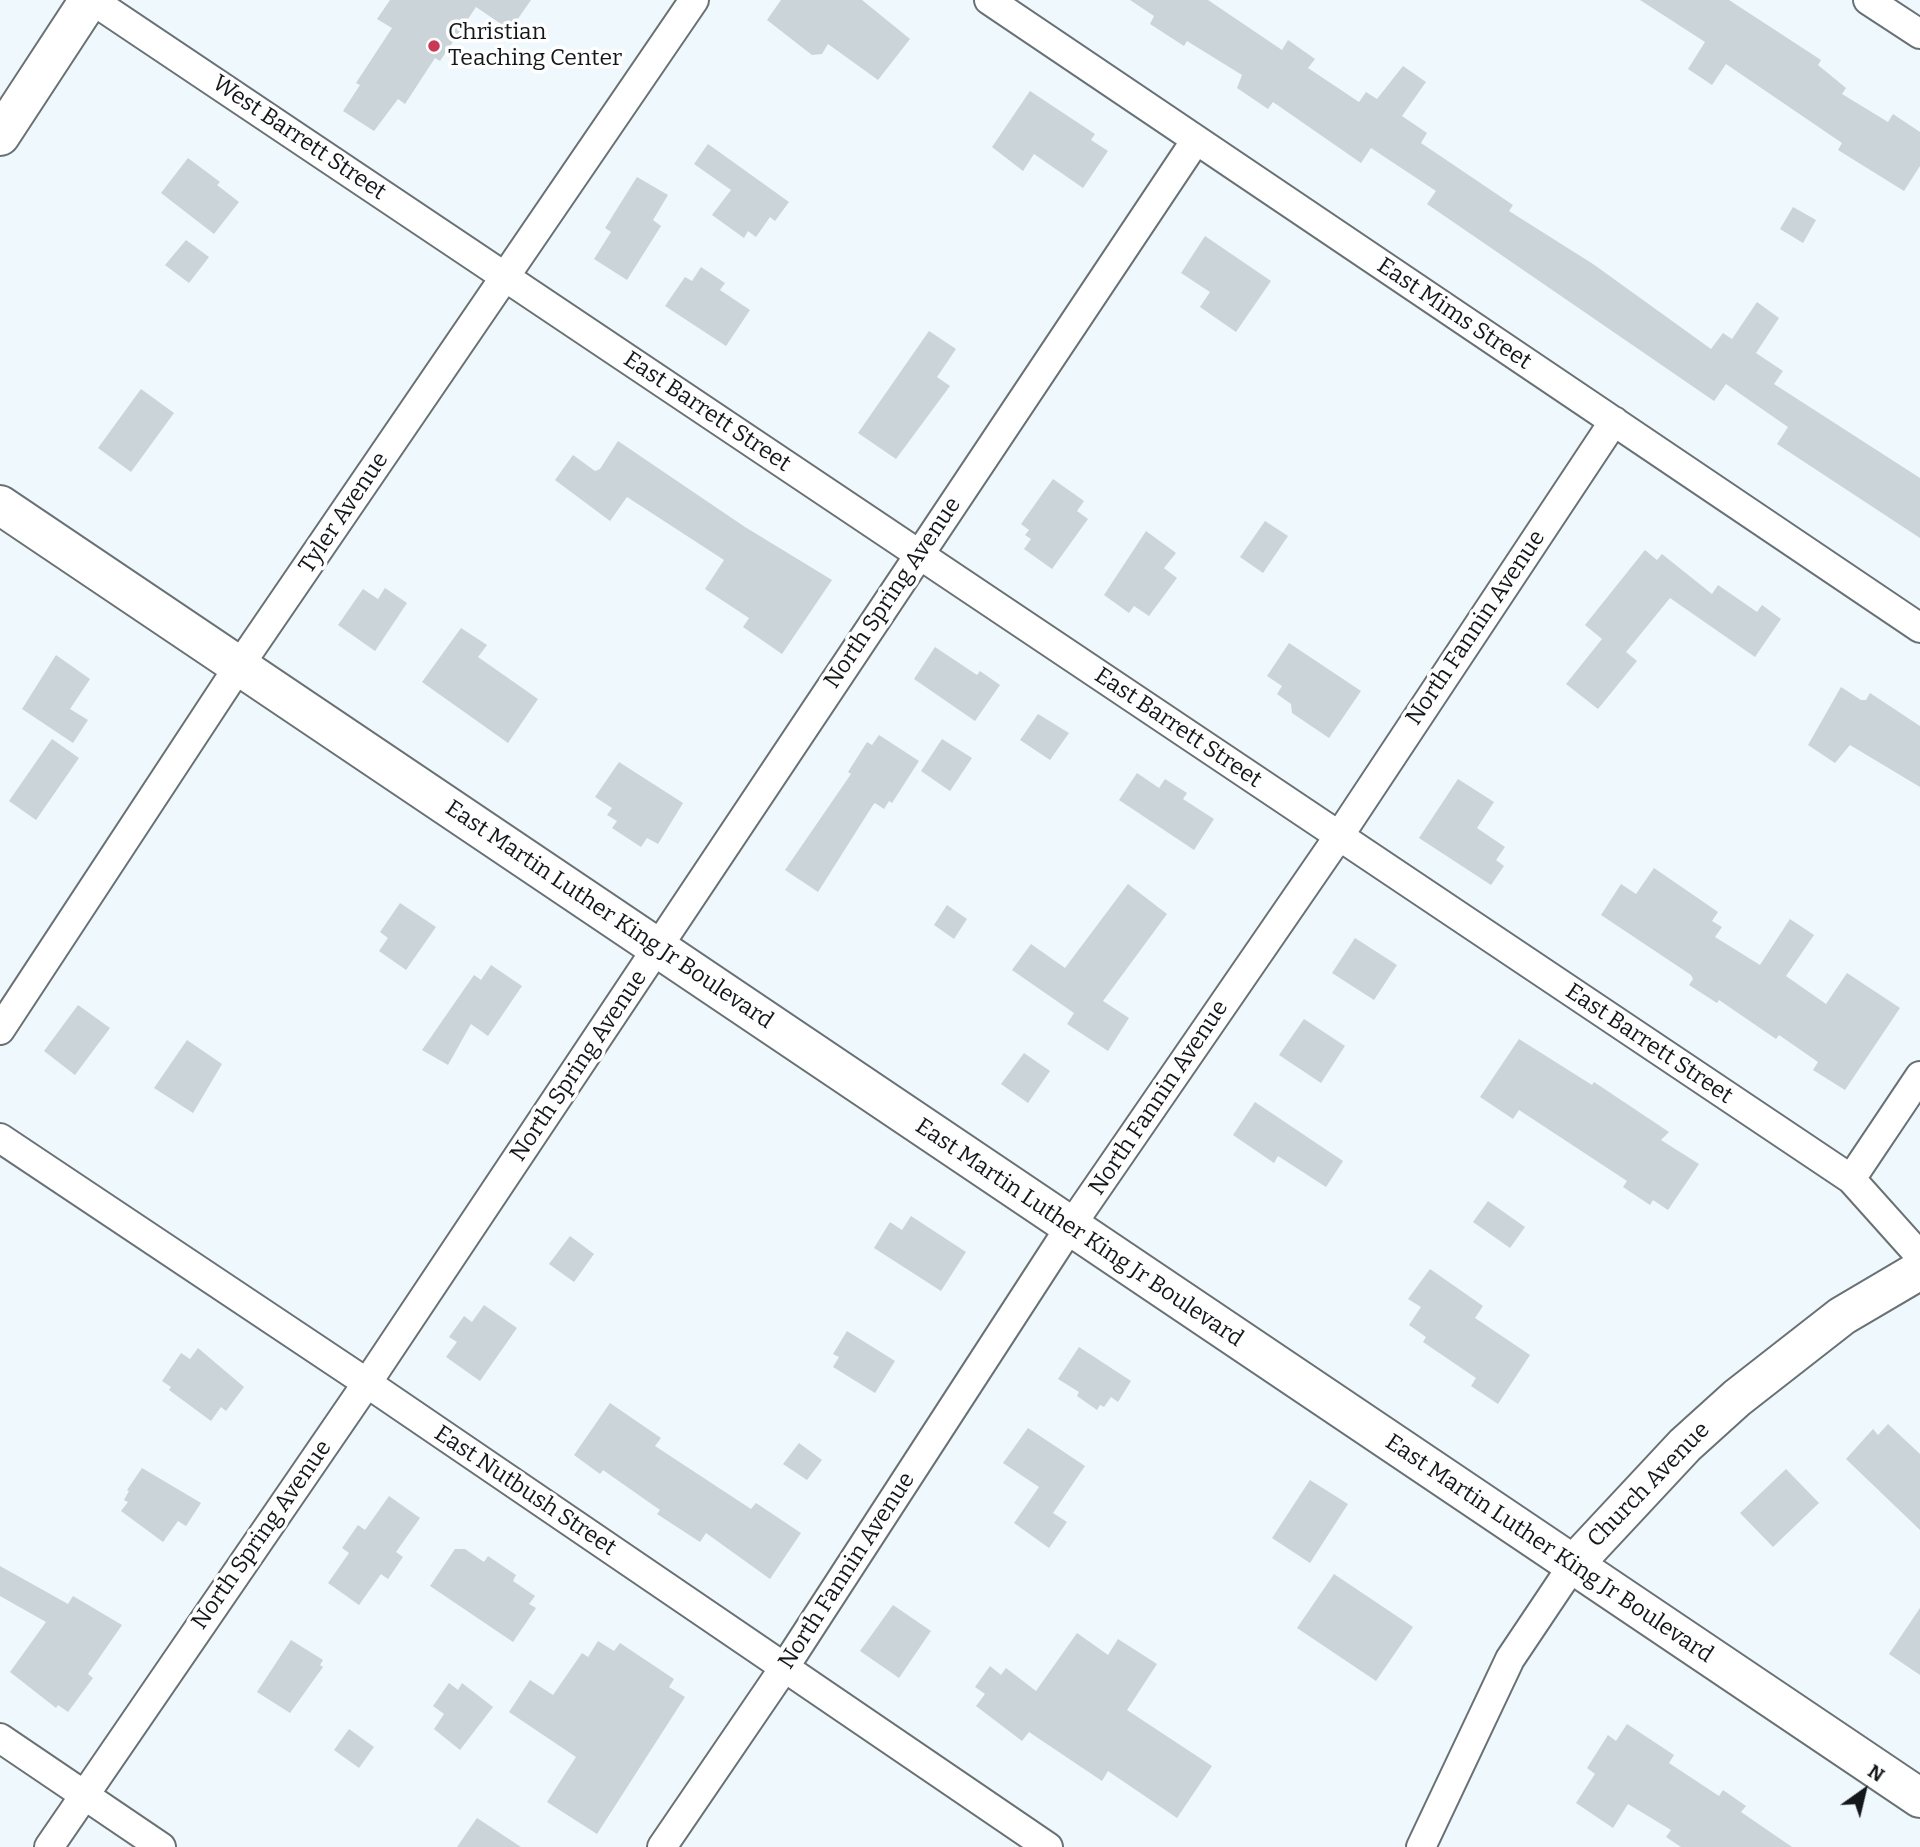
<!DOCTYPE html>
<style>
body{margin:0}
#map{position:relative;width:1920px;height:1847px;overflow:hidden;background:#eff8fc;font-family:Bitter,serif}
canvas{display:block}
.north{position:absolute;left:1829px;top:1756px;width:70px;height:70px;-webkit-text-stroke:5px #fff;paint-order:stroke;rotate:34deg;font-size:19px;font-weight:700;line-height:28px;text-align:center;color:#141719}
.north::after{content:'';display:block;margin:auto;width:24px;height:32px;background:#141719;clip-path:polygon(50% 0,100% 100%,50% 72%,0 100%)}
</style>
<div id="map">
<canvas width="1920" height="1847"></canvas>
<div class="north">N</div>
</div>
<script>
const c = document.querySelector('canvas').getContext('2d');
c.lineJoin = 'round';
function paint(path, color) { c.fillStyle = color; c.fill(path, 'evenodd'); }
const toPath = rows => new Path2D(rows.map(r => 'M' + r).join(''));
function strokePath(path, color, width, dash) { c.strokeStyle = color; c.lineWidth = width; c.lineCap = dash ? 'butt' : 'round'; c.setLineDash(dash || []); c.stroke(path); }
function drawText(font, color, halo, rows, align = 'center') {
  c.font = font + ' Bitter,serif'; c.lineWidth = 7; c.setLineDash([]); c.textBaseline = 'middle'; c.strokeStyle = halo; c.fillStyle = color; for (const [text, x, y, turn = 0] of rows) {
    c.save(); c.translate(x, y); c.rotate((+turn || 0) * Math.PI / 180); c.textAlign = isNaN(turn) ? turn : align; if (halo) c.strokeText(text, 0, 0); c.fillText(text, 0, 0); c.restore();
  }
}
paint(toPath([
 [390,0,531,0,510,30,476,7,440,61,435,58,405,104,398,99,374,131,343,111,360,85,356,83,392,28,377,19],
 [781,0,862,0,910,39,878,80,828,44,822,54,812,55,767,20],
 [1130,0,1208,0,1282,50,1288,40,1315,59,1308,68,1359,102,1366,92,1377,99,1403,66,1426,82,1402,116,1427,133,1421,143,1513,205,1509,211,1593,264,1711,349,1723,333,1732,339,1757,302,1779,318,1756,353,1783,371,1774,384,1920,478,1920,538,1777,444,1788,427,1726,384,1714,401,1427,204,1436,191,1371,148,1361,163,1273,102,1268,109,1237,88,1242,75,1187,41,1184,46,1150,24,1154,16],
 [1640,0,1729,0,1821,60,1818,65,1846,88,1842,94,1888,122,1893,114,1920,132,1920,166,1904,191,1838,150,1842,143,1726,64,1712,85,1688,69,1705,42],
 [1030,91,1095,134,1091,140,1108,151,1083,188,1034,154,1023,171,992,147],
 [708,144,789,202,775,221,770,217,756,237,748,231,744,238,712,215,731,190,694,164],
 [188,158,220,182,217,185,239,202,214,234,161,193],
 [637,177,668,195,653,220,661,226,627,280,594,259,611,232,605,228],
 [1793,207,1816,220,1803,243,1780,229],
 [1205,236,1271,281,1236,332,1200,307,1210,292,1181,273],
 [186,240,209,257,189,283,165,265],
 [701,267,725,283,720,290,750,310,726,346,665,306,685,277,692,281],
 [929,331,956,349,937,377,950,386,896,459,858,433],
 [141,389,174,413,131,472,98,448],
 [618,441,745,527,832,580,782,654,743,627,749,618,705,589,724,560,627,497,610,521,555,480,573,455,595,471,600,469],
 [1053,479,1084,501,1077,511,1088,519,1052,569,1024,549,1031,539,1025,535,1029,530,1021,524],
 [1265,521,1288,536,1263,573,1240,557],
 [1146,531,1176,553,1164,568,1177,578,1149,616,1134,606,1129,613,1104,595],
 [1645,550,1657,560,1662,554,1712,594,1718,585,1757,612,1762,605,1781,619,1755,657,1670,598,1626,652,1637,661,1598,709,1566,684,1602,639,1585,625],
 [385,588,407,603,375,651,338,625,363,589,378,599],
 [461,628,487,645,478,657,538,699,508,743,422,682],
 [1289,643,1361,691,1329,738,1292,713,1291,704,1277,694,1282,686,1267,676],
 [935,647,977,675,980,671,1000,685,975,721,914,679],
 [56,655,90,679,70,709,88,720,73,743,22,709],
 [1841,687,1861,700,1866,700,1870,693,1920,726,1920,787,1850,745,1835,763,1808,745],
 [1038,714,1069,733,1050,760,1020,740],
 [879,735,919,761,892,803,889,801,884,809,875,803,873,805,818,892,785,870,851,774,848,772,867,742,872,745],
 [52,739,79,758,36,820,9,801],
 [942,739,972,758,950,791,921,771],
 [619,762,683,803,658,844,647,838,641,847,612,828,617,821,607,815,612,808,595,797],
 [1137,773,1159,788,1165,779,1187,793,1183,799,1214,819,1194,850,1119,800],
 [1458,779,1494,802,1477,828,1505,847,1496,860,1504,866,1491,885,1419,838],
 [1654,868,1718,912,1712,921,1722,927,1715,937,1760,965,1790,919,1814,935,1786,976,1826,1004,1847,973,1900,1008,1845,1090,1813,1070,1818,1062,1779,1035,1776,1039,1719,1000,1717,1003,1689,985,1693,979,1691,975,1601,915,1621,884,1636,894],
 [1128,884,1167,914,1103,1001,1129,1018,1108,1051,1067,1024,1074,1013,1012,970,1031,944,1065,968],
 [400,903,436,927,406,970,379,951,388,938,380,932],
 [947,905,967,919,954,939,934,925],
 [1355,938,1397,965,1374,1000,1332,973],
 [491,965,522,986,488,1036,471,1024,448,1065,422,1050,474,975,481,980],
 [78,1005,110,1028,75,1075,44,1051],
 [1304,1019,1345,1046,1321,1083,1279,1055],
 [1519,1039,1592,1085,1594,1082,1669,1132,1661,1140,1699,1164,1668,1210,1653,1200,1650,1205,1623,1187,1627,1181,1519,1110,1513,1119,1480,1097],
 [187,1040,222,1064,193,1113,154,1088],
 [1024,1053,1050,1071,1028,1103,1001,1084],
 [1255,1102,1343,1161,1326,1187,1278,1156,1274,1163,1233,1135],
 [1488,1201,1525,1227,1510,1248,1473,1222],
 [911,1216,966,1252,941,1291,874,1248,890,1222,902,1230],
 [570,1236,594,1254,574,1282,549,1264],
 [1430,1269,1483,1306,1475,1318,1530,1355,1498,1404,1471,1386,1476,1378,1423,1342,1426,1337,1409,1325,1421,1307,1408,1299],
 [484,1305,517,1328,480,1381,446,1357,457,1342,449,1337,464,1316,472,1322],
 [847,1331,895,1361,875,1393,833,1367,839,1357,833,1354],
 [1079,1347,1131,1381,1118,1402,1111,1397,1104,1407,1100,1405,1097,1410,1077,1396,1079,1392,1058,1379],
 [198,1348,244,1387,226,1411,221,1407,211,1421,169,1390,171,1387,162,1381,181,1353,190,1359],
 [610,1403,661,1438,655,1446,751,1509,756,1503,801,1533,770,1579,706,1533,700,1542,657,1514,660,1510,603,1470,600,1474,574,1455],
 [1888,1424,1920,1454,1920,1530,1846,1459,1873,1429,1878,1435],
 [1028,1428,1085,1466,1053,1513,1067,1522,1049,1548,1014,1523,1039,1487,1003,1463],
 [799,1443,822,1460,807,1480,783,1464],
 [142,1468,201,1503,186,1526,178,1521,163,1542,121,1511,128,1502,124,1500,129,1491,127,1490],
 [1786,1469,1819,1503,1773,1547,1740,1513],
 [1310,1480,1348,1504,1310,1563,1272,1538],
 [389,1496,420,1518,396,1552,403,1557,388,1579,381,1574,359,1605,328,1583,349,1553,342,1548,358,1525,365,1530],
 [455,1549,465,1549,484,1562,488,1556,516,1575,513,1581,535,1596,529,1604,536,1608,513,1642,430,1586],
 [0,1566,68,1604,73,1596,122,1625,88,1674,93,1678,68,1712,58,1705,56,1708,10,1672,46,1622,0,1596],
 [1334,1574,1413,1627,1376,1681,1297,1628],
 [893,1605,931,1631,899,1678,860,1651],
 [1920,1608,1920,1675,1889,1654],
 [1077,1633,1108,1655,1118,1639,1157,1664,1127,1710,1212,1766,1177,1818,1108,1771,1102,1781,1029,1732,1022,1741,976,1706,985,1694,975,1687,990,1666,1001,1675,1006,1668,1036,1691],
 [291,1640,323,1660,320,1665,323,1667,290,1713,257,1692],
 [598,1641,614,1651,620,1643,674,1679,669,1687,685,1697,597,1834,547,1802,576,1757,509,1712,530,1680,553,1695,582,1653,588,1657],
 [449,1683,458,1690,462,1683,493,1707,460,1750,434,1729,444,1714,433,1706],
 [1627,1724,1674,1755,1669,1763,1719,1796,1723,1790,1746,1806,1741,1812,1792,1847,1681,1847,1666,1837,1671,1830,1628,1804,1613,1828,1576,1803,1595,1774,1587,1768,1608,1735,1616,1741],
 [349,1729,374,1747,359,1768,334,1750],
 [477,1818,521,1847,457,1847]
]), '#cbd4d8');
const street = toPath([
 [92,0,1851,1179,1920,1256],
 [989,0,1920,628],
 [1868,0,1920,34],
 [0,1030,239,666,694,0],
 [0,1138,367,1383,1048,1847],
 [1851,1179,1920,1076],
 [0,1738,161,1847],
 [49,1847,367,1383,1196,140],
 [662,1847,784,1668,1070,1227,1339,836,1614,421],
 [1421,1847,1510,1659,1573,1565]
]);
const secondary = toPath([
 [0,505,1920,1798],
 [1573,1565,1685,1445,1737,1398,1842,1316,1920,1270]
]);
const primary = toPath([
 [0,136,89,0]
]);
strokePath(street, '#697174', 32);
strokePath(secondary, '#697174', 42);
strokePath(primary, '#697174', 42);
strokePath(street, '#fff', 28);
strokePath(secondary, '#fff', 38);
strokePath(primary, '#fff', 38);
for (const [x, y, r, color] of [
 [434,46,7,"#c93854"]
]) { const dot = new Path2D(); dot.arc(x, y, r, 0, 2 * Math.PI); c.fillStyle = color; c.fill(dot); strokePath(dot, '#fff', 2.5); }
drawText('23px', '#141719', '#fff', [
 ["Christian",448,33],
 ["Teaching Center",448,59]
], 'left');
drawText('23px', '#141719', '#fff', [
 ["West Barrett Street",299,138,34],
 ["East Mims Street",1454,314,34],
 ["East Barrett Street",707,412,34],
 ["Tyler Avenue",344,513,-56],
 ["North Spring Avenue",893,593,-56],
 ["North Fannin Avenue",1476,628,-56],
 ["East Barrett Street",1178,728,34],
 ["East Martin Luther King Jr Boulevard",609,915,34],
 ["East Barrett Street",1649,1044,34],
 ["North Spring Avenue",579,1066,-56],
 ["North Fannin Avenue",1159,1098,-56],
 ["East Martin Luther King Jr Boulevard",1079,1233,34],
 ["Church Avenue",1649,1485,-46],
 ["East Nutbush Street",525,1491,34],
 ["North Spring Avenue",262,1535,-55],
 ["East Martin Luther King Jr Boulevard",1549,1549,34],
 ["North Fannin Avenue",847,1571,-57]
]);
</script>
